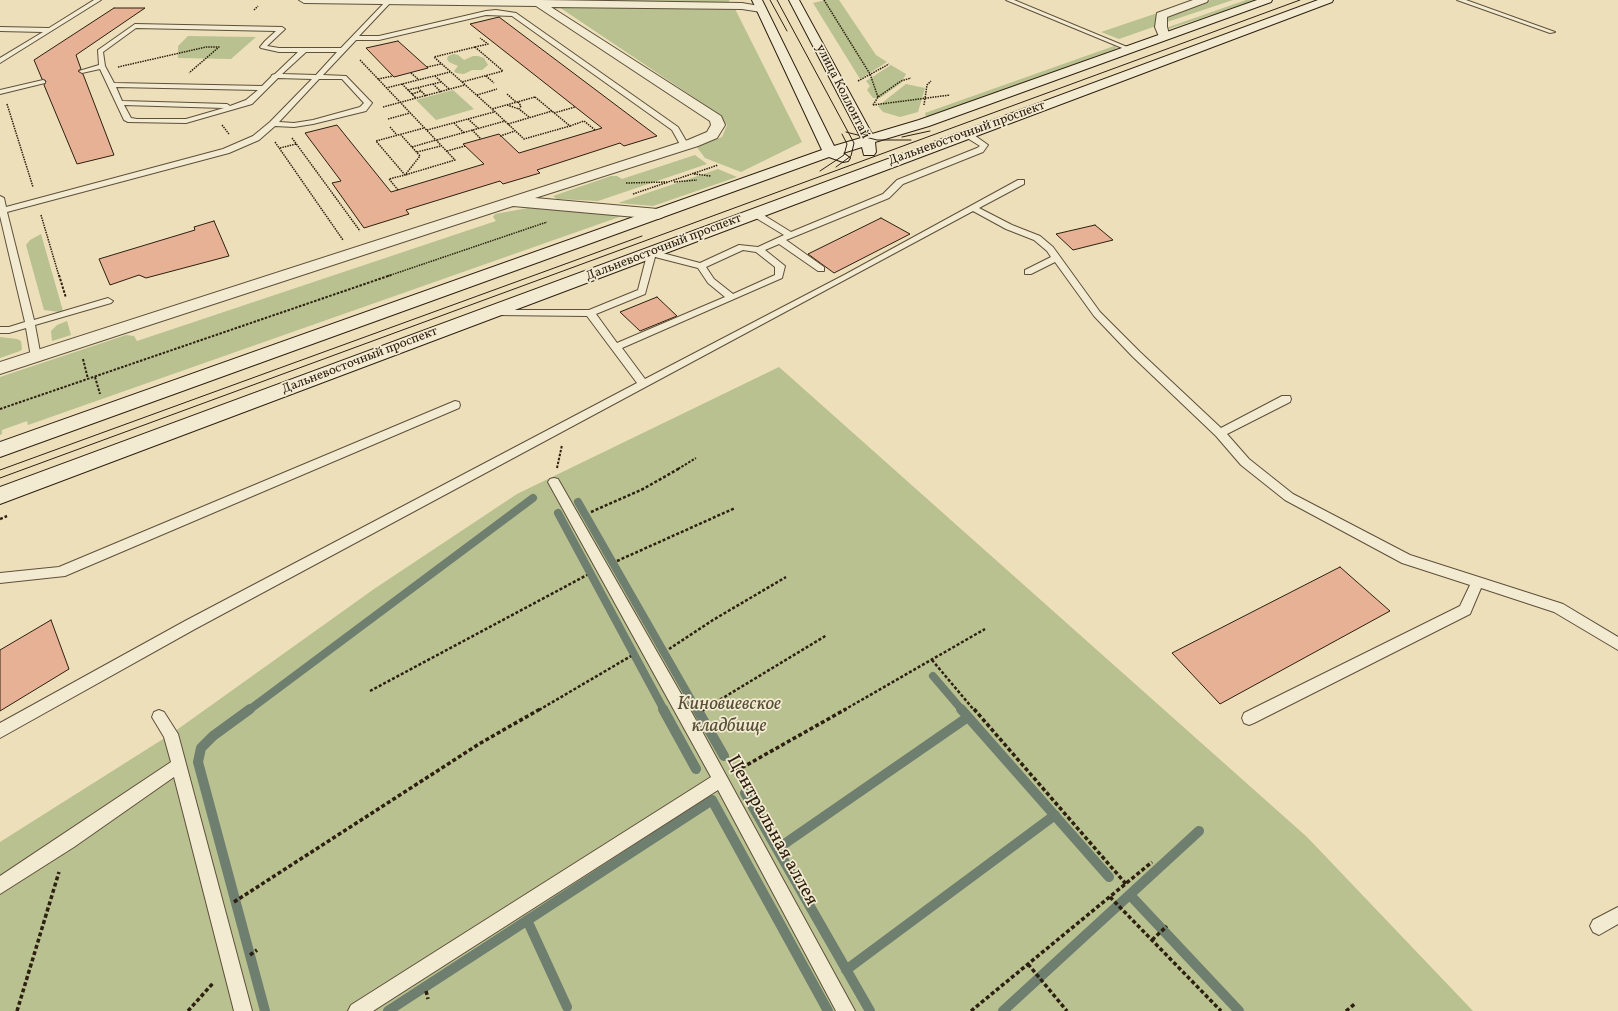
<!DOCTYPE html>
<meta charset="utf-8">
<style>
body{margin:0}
canvas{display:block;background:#ecdfba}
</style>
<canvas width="1618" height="1011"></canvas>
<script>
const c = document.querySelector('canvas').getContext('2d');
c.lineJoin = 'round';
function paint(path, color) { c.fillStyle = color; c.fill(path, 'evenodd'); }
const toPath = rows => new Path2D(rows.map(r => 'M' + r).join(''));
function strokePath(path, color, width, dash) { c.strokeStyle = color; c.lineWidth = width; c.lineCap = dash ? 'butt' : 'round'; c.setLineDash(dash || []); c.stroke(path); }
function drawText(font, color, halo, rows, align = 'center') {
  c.font = font + ' Vollkorn,serif'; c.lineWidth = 3.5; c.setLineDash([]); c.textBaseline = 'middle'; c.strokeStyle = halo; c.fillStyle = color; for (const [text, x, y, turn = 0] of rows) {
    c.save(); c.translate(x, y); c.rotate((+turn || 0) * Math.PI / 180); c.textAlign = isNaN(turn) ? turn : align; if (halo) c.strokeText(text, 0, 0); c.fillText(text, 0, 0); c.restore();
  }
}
paint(toPath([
 [547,0,729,0,730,1,723,4],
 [825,0,839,0,876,55,887,62,860,79,813,3],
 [1196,0,1200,0,1156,15,1156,26,1119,39,1101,32],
 [1211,0,1233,0,1164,23,1165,16],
 [1246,0,1256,0,1166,30,1166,28],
 [559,7,735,9,802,142,741,172,705,158,696,146,722,137,727,125,717,113],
 [188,36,256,37,231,59,178,58,178,46],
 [1114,46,1117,48,1116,49,926,117,925,113],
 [454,54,458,55,464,60,473,56,478,56,484,58,488,65,482,70,472,70,464,74,456,73,454,71,458,66,449,62,447,59,448,56],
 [891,65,906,74,901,83,880,98,873,98,867,90,870,86,866,81],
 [906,84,925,88,918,112,900,117,883,112,878,106],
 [453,90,474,109,436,120,416,100],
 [695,155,707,164,598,201,557,199,553,196,611,176,617,176,622,179],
 [718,169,737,177,653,206,618,203],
 [528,208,622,216,28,425,27,421,2,430,2,434,0,435,0,377,126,335,134,336,137,341,496,221,493,217,495,214],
 [41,234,63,311,59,312,44,310,26,245,30,240],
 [67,321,71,335,52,341,51,331,57,325],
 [0,337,17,339,21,341,22,349,20,351,0,358],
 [779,367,1307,837,1473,1011,0,1011,0,842,171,734,374,589,517,494]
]), '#b8c18f');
strokePath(toPath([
 [578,502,697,710],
 [558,513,664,710],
 [933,676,962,710],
 [249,710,533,498]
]), '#6e7e6f', 8);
strokePath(toPath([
 [250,709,213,736,201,748,198,762,265,1011],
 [663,709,696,769],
 [697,709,724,756],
 [961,709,1109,877],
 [745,793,870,1011],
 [777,849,968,717],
 [1130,895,1239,1011],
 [527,920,567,1007],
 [846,970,1055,815],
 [388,1011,712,800,828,1011],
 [1003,1011,1199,831]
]), '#6e7e6f', 10);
const building = toPath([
 [114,8,145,8,76,55,81,69,78,71,83,74,114,155,77,164,44,85,46,81,42,79,34,60,114,8],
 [499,17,657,136,624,146,620,143,537,170,540,173,503,184,500,181,406,210,409,214,364,228,332,183,341,181,305,133,337,125,391,192,484,164,463,144,499,134,519,153,602,128,470,24,499,17],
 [398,41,428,68,394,77,366,48,398,41],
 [881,218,910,234,834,273,808,254,881,218],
 [214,221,229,256,146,278,139,275,110,285,99,259,195,230,194,227,214,221],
 [1095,225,1113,240,1073,250,1056,234,1095,225],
 [657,297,677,316,640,331,620,312,657,297],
 [1340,567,1390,611,1220,704,1172,653,1340,567],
 [51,620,69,669,0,711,0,650,51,620]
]);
paint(building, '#e6b194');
strokePath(building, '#2e2010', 1);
const lane = toPath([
 [94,0,101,0,0,63,0,58,43,32,0,31,0,27,49,28,94,0],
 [387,0,392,1,359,36,379,36,486,11,496,10,516,13,678,127,689,146,682,148,672,130,512,16,486,15,379,40,356,40,323,75,346,76,372,103,366,111,313,124,294,127,275,126,259,140,229,153,7,212,34,320,108,298,113,301,111,303,35,325,41,357,40,359,36,360,31,357,26,328,9,333,0,333,0,327,9,327,25,322,0,216,0,196,4,198,6,207,223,149,253,136,270,122,312,79,278,78,252,104,186,123,128,122,124,120,100,69,82,73,79,71,99,65,98,50,135,24,282,27,285,29,284,30,267,46,279,48,341,48,387,0],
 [136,28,276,31,265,41,260,47,261,48,279,52,298,52,275,74,272,75,271,77,262,86,114,83,105,66,103,52,136,28],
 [306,52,337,52,316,75,282,74,306,52],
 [319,79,342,79,364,103,360,107,313,120,294,123,279,122,319,79],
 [116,87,258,90,246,100,230,106,227,104,122,101,116,87],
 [124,105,224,108,186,119,137,119,131,118,124,105],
 [1006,0,1014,0,1132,49,1127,50,1006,0],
 [1457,0,1466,0,1555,32,1550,33,1457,0],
 [43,80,45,81,45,83,0,94,0,90,43,80],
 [964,132,970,132,988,145,983,152,903,184,889,198,786,240,824,267,824,271,818,271,779,244,765,250,785,266,782,278,622,348,645,379,846,274,1018,180,1024,180,1024,184,979,208,1012,225,1040,236,1053,247,1100,312,1140,352,1221,428,1282,396,1290,396,1291,399,1290,402,1227,434,1249,459,1293,494,1410,555,1563,604,1618,637,1618,650,1554,612,1481,588,1470,614,1254,723,1249,725,1244,723,1242,718,1244,713,1460,606,1470,585,1402,563,1285,500,1241,465,1216,436,1132,356,1094,316,1055,262,1031,274,1025,274,1025,270,1051,257,1047,251,1034,240,1006,229,973,211,195,629,0,738,0,723,185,621,637,383,587,316,495,315,492,314,490,312,492,310,589,310,638,290,648,251,651,250,700,263,739,245,758,247,784,235,751,215,751,211,757,211,791,232,883,194,897,180,977,148,980,146,964,136,964,132],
 [743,250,756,252,775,267,775,275,733,294,714,279,706,267,743,250],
 [655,257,698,268,708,283,725,297,617,343,596,314,645,294,655,257],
 [455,401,459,402,460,405,459,408,65,576,0,583,0,573,59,567,455,401],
 [554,478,558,479,692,713,855,1011,836,1011,718,790,373,1011,348,1011,351,1005,711,777,548,482,550,479,554,478],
 [159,710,164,712,178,734,252,1011,234,1011,174,777,74,847,0,894,0,876,171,762,164,737,152,717,154,712,159,710],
 [1618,907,1618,924,1599,935,1593,932,1590,926,1593,920,1618,907]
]);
const street = toPath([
 [299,0,541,0,742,3,765,7,766,9,761,12,742,9,551,7,721,116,725,125,717,138,698,146,535,198,658,209,663,211,666,214,663,217,658,219,513,206,0,374,0,362,688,140,707,132,711,125,710,121,536,6,304,3,299,0],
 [1193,0,1208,0,1207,2,1167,17,1167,27,1170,37,1168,39,1160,39,1155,27,1157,13,1193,0]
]);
const secondary = toPath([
 [752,0,762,0,834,146,861,138,789,0,799,0,872,134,919,120,1257,0,1272,0,1271,2,929,126,875,142,876,152,874,155,864,155,862,147,843,153,850,158,848,161,843,162,829,157,0,457,0,442,822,150,752,0],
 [1318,0,1333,0,1332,2,0,504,0,487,1318,0]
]);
strokePath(lane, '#5e503a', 2);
strokePath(street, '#5e503a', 2);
strokePath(secondary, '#2e2010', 2);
strokePath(toPath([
 [824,0,870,74,878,97],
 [254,10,258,6],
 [475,47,488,44,480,38],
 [475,47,503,71,462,82,434,57,475,47],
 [360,60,455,160,405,175,376,141,424,128],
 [118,67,206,47,219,47,189,73],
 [427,67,441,64],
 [411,73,419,80],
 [435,76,449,89],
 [486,76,494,83],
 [378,79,393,76],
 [858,81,889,64],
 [462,82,492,109],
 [402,84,416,98],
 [433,84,441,92],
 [386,88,450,72],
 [418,88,426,96],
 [408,90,441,82],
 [412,94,421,91],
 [507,94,516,102],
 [477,95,497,89],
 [535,97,570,126,524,139,492,109,535,97],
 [518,102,521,106,519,109,529,117],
 [7,104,33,187],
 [507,105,519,109],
 [873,105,950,95],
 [873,105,878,97,901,81,911,78],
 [924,105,927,85,931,81],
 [383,107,465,85],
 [554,113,575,107],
 [388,119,410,113],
 [468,119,478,128],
 [454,123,464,133],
 [508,124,552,111],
 [222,125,229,134],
 [570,126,584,121,595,130],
 [390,127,397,135],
 [427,130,494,112],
 [472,130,481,139],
 [500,136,515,131],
 [292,138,360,231],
 [437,140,505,121],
 [275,142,343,240],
 [412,147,436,140],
 [280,148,296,144],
 [447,151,465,146],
 [417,152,441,146],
 [694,174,711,176],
 [674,182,697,180],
 [626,183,667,182],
 [398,190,389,179,405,175,420,156,401,135],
 [633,194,718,165],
 [41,215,59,276],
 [388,276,547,222]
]), '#2e2010', 1.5, [1.5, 1]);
strokePath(toPath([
 [59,275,66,298],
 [83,359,88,379],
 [95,377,100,394],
 [0,409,391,275],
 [557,468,562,445],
 [678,469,696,458]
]), '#2e2010', 2, [2.5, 1.5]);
strokePath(toPath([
 [591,512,643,489,680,468],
 [0,519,7,516],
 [617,561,735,508],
 [669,649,713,620,786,577],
 [932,660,974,710],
 [370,691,587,575],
 [539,710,631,656],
 [703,710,827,635],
 [844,710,985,629]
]), '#2e2010', 2.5, [3, 2]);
strokePath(toPath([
 [974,709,1126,884],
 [702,710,704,709],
 [736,771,846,709],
 [1110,897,1221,1011],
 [234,902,479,744,540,709],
 [1152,940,1167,926],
 [250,955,257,950],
 [1028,964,1067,1011],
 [426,991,428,999],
 [17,1011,59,872],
 [188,1011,214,982],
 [971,1011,1152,862],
 [1346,1011,1356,1003]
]), '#2e2010', 3.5, [4, 2.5]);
paint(lane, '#f3ead2');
paint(street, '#f3ead2');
paint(secondary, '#f3ead2');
strokePath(toPath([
 [770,0,787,31],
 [777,0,854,143,851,156,836,167],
 [846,132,877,140,911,140],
 [902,137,930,131],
 [820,171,844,155,847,144,842,134],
 [0,470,642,236],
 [0,478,1300,0]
]), '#2e2010', 1);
drawText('13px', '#2e2010', '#f3ead2', [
 ["улица Коллонтай",842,92,63],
 ["Дальневосточный проспект",967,134,-20],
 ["Дальневосточный проспект",664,248,-21],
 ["Дальневосточный проспект",360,361,-21]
]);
drawText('italic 19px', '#575036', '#f3ead2', [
 ["Киновиевское",729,706],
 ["кладбище",729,728]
]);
drawText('19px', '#2e2010', '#f3ead2', [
 ["Центральная аллея",771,831,61]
]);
</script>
